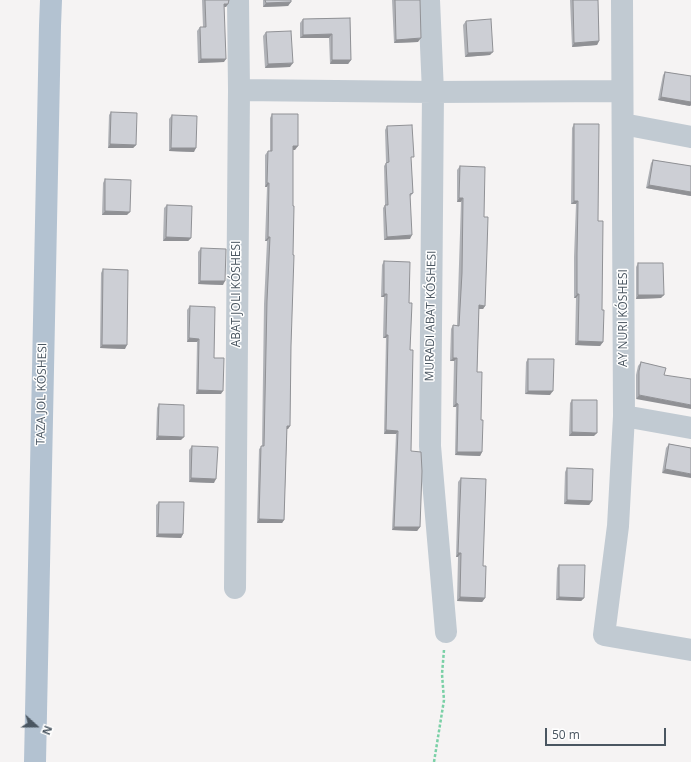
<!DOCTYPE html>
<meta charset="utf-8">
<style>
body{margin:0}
#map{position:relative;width:691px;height:762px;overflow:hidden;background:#f5f3f3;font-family:"Open Sans",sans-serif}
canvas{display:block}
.north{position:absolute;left:16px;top:706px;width:40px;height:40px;-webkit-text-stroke:3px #fff;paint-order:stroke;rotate:111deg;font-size:11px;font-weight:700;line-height:16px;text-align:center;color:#4a5661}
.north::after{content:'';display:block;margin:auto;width:14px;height:18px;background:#4a5661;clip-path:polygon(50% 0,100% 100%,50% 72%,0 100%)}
.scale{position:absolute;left:545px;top:728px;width:121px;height:18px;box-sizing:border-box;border:2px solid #4a5661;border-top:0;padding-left:5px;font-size:12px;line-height:14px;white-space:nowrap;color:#4a5661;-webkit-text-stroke:3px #fff;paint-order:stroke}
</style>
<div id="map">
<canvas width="691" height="762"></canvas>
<div class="north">N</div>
<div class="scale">50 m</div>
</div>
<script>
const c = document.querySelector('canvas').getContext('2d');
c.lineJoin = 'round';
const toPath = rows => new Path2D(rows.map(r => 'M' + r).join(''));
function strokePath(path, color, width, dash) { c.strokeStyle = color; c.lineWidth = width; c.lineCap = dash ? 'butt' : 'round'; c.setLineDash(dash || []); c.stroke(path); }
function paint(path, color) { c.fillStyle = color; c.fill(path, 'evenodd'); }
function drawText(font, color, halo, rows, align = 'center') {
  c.font = font + ' "Open Sans",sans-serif'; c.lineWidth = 3; c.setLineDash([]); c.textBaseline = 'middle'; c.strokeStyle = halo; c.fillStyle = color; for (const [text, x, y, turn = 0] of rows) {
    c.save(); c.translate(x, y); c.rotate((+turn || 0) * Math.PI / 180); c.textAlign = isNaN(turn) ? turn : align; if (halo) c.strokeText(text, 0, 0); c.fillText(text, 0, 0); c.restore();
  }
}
strokePath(toPath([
 [434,762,444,700,442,674,444,650]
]), '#7ad0a6', 2.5, [3, 2]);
strokePath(toPath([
 [429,0,433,92,430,446,446,632],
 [622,0,624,416,618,526,604,635,691,650],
 [239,90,433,92,622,91],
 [623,124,691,137],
 [624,416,691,428],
 [235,588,239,90,238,0]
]), '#c1cad2', 22);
strokePath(toPath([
 [35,762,50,26,51,0]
]), '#b3c2d1', 22);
paint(toPath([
 [202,0,229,0,226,7,224,7,224,62,198,63,197,31,200,27,203,27],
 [263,0,291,0,288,6,263,7],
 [392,0,420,0,418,42,394,43],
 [570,0,598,0,599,41,597,45,572,47],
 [350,18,351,60,348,64,330,64,329,38,300,38,300,23,303,19],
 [466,21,490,55,465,57,463,25],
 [266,32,290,67,265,68,263,36],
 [665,72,691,76,691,105,690,106,658,100,663,75],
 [111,112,136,145,133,148,108,148,109,115],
 [272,114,295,150,293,150,290,426,288,429,287,429,284,520,282,523,257,523,259,449,262,446,264,304,267,241,265,241,267,187,265,187,265,155,268,151,270,151,270,118],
 [172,115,194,152,169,151,169,119],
 [574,124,598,221,603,342,600,346,575,345,576,298,574,298,574,257,576,204,571,204,572,128],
 [387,126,411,161,413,193,410,197,410,239,384,240,383,208,385,205,384,166,386,163,385,130],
 [653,160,691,166,691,196,646,188,651,163],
 [460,166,484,217,485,306,483,309,479,309,477,372,482,452,480,456,455,455,456,407,453,407,454,361,450,361,451,329,453,325,457,326,461,202,457,202,457,170],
 [105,179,127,215,102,215,103,183],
 [167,205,191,238,188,241,163,241,164,208],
 [201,248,223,285,198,284,198,252],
 [384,261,409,303,410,350,411,451,420,527,417,531,392,530,396,434,384,434,386,338,383,338,384,297,381,297,382,265],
 [638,263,661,298,636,299,636,267],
 [103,269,125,349,100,348,101,273],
 [190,306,214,358,221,394,196,394,197,342,187,342,187,310],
 [528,359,550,395,525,394,526,362],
 [641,362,666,368,636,399,636,375,638,366],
 [572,400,594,436,569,436,570,403],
 [159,404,181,440,156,440,157,408],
 [669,444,691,448,662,473,666,448],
 [192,446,214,483,189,482,189,450],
 [567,468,592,501,589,505,564,504,565,472],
 [461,478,483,566,485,598,482,602,457,601,458,557,456,557,458,482],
 [159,502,183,534,181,538,156,537,156,505],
 [559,565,584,598,581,601,556,600,557,568]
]), '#b0b2b7');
paint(toPath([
 [291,2,288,6,263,7,266,3],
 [224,4,228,4,226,7,222,7],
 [332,34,329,38,300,38,303,35],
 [421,38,418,42,394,43,396,40],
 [599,41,597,45,572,47,574,43],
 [493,52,490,55,465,57,468,53],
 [201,59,226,59,224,62,198,63],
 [332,60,351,60,348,64,330,64],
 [293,63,290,67,265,68,268,64],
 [661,97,691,102,691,105,690,106,658,100],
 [110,144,136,145,133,148,108,148],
 [293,146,298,146,295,150,290,150],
 [171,148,196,148,194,152,169,151],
 [267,183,269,183,267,187,265,187],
 [649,185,691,192,691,196,646,188],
 [459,198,463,198,461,202,457,202],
 [574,201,578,201,576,204,571,204],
 [105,211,130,212,127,215,102,215],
 [412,235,410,239,384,240,387,237],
 [166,237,191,238,188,241,163,241],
 [268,237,270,237,267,241,265,241],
 [200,281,225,281,223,285,198,284],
 [384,294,387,294,384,297,381,297],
 [577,294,579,294,576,298,574,298],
 [638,295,664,295,661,298,636,299],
 [479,305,485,306,483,309,477,309],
 [386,335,388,335,386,338,383,338],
 [189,338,199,339,197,342,187,342],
 [578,341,603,342,600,346,575,345],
 [102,345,127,345,125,349,100,348],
 [453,358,457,358,454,361,450,361],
 [198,390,223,391,221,394,196,394],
 [528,391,553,391,550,395,525,394],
 [639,395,691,405,691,409,636,399],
 [456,403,458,404,456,407,453,407],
 [287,426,290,426,288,429,284,429],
 [386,430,398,431,396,434,384,434],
 [572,432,597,433,594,436,569,436],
 [158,436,184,437,181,440,156,440],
 [457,452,482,452,480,456,455,455],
 [665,469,691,474,691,478,662,473],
 [191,478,216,479,214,483,189,482],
 [567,500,592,501,589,505,564,504],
 [259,519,284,520,282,523,257,523],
 [394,527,420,527,417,531,392,530],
 [158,534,183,534,181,538,156,537],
 [458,553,461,553,458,557,456,557],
 [460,597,485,598,482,602,457,601],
 [559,597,584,598,581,601,556,600]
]), '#909195');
const building = toPath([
 [205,0,229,0,228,4,224,4,226,59,201,59,200,27,206,27,205,0],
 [265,0,291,0,291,2,266,3,265,0],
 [395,0,420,0,421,38,396,40,395,0],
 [573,0,598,0,599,41,574,43,573,0],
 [350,18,351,60,332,60,332,34,303,35,303,19,350,18],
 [491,19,493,52,468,53,466,21,491,19],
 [291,31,293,63,268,64,266,32,291,31],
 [665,72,691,76,691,102,661,97,665,72],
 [111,112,137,113,136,145,110,144,111,112],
 [272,114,298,114,298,146,293,146,293,206,294,206,293,255,294,255,291,346,290,426,287,426,284,520,259,519,261,446,264,446,267,301,270,237,268,237,269,183,267,183,268,151,272,151,272,114],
 [172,115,197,116,196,148,171,148,172,115],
 [574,124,599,124,598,221,603,221,602,310,604,310,603,342,578,341,579,294,577,294,577,253,578,201,574,201,574,124],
 [412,125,414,157,411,157,413,193,410,194,412,235,387,237,385,205,388,205,386,163,389,162,387,126,412,125],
 [653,160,691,166,691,192,649,185,653,160],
 [460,166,485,167,484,217,488,217,487,250,485,306,479,305,477,372,482,372,481,420,483,420,482,452,457,452,458,404,456,403,457,358,453,358,453,325,459,326,462,273,463,198,459,198,460,166],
 [105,179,131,180,130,212,105,211,105,179],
 [167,205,192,206,191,238,166,237,167,205],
 [201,248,226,249,225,281,200,281,201,248],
 [384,261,410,262,409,303,412,303,410,350,413,350,411,451,421,452,422,471,420,527,394,527,398,431,386,430,388,335,386,335,387,294,384,294,384,261],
 [638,263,663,263,664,295,638,295,638,263],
 [103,269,128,270,127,345,102,345,103,269],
 [190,306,215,307,214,358,224,358,223,391,198,390,199,339,189,338,190,306],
 [528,359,554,359,553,391,528,391,528,359],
 [641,362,666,368,664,375,691,379,691,405,639,395,639,371,641,362],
 [572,400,597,400,597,433,572,432,572,400],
 [159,404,184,405,184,437,158,436,159,404],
 [669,444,691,448,691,474,665,469,669,444],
 [192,446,218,447,216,479,191,478,192,446],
 [567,468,593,469,592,501,567,500,567,468],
 [461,478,486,479,483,566,486,566,485,598,460,597,461,553,458,553,461,478],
 [159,502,184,502,183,534,158,534,159,502],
 [559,565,585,565,584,598,559,597,559,565]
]);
paint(building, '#cdcfd5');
strokePath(building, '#909195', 1);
drawText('12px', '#4a5661', '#fff', [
 ["ABAT JOLI KÓSHESI",237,294,-90],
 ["MURADI ABAT KÓSHESI",431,316,-89],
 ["AY NURI KÓSHESI",624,318,-90],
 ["TAZA JOL KÓSHESI",42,394,-89]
]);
</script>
